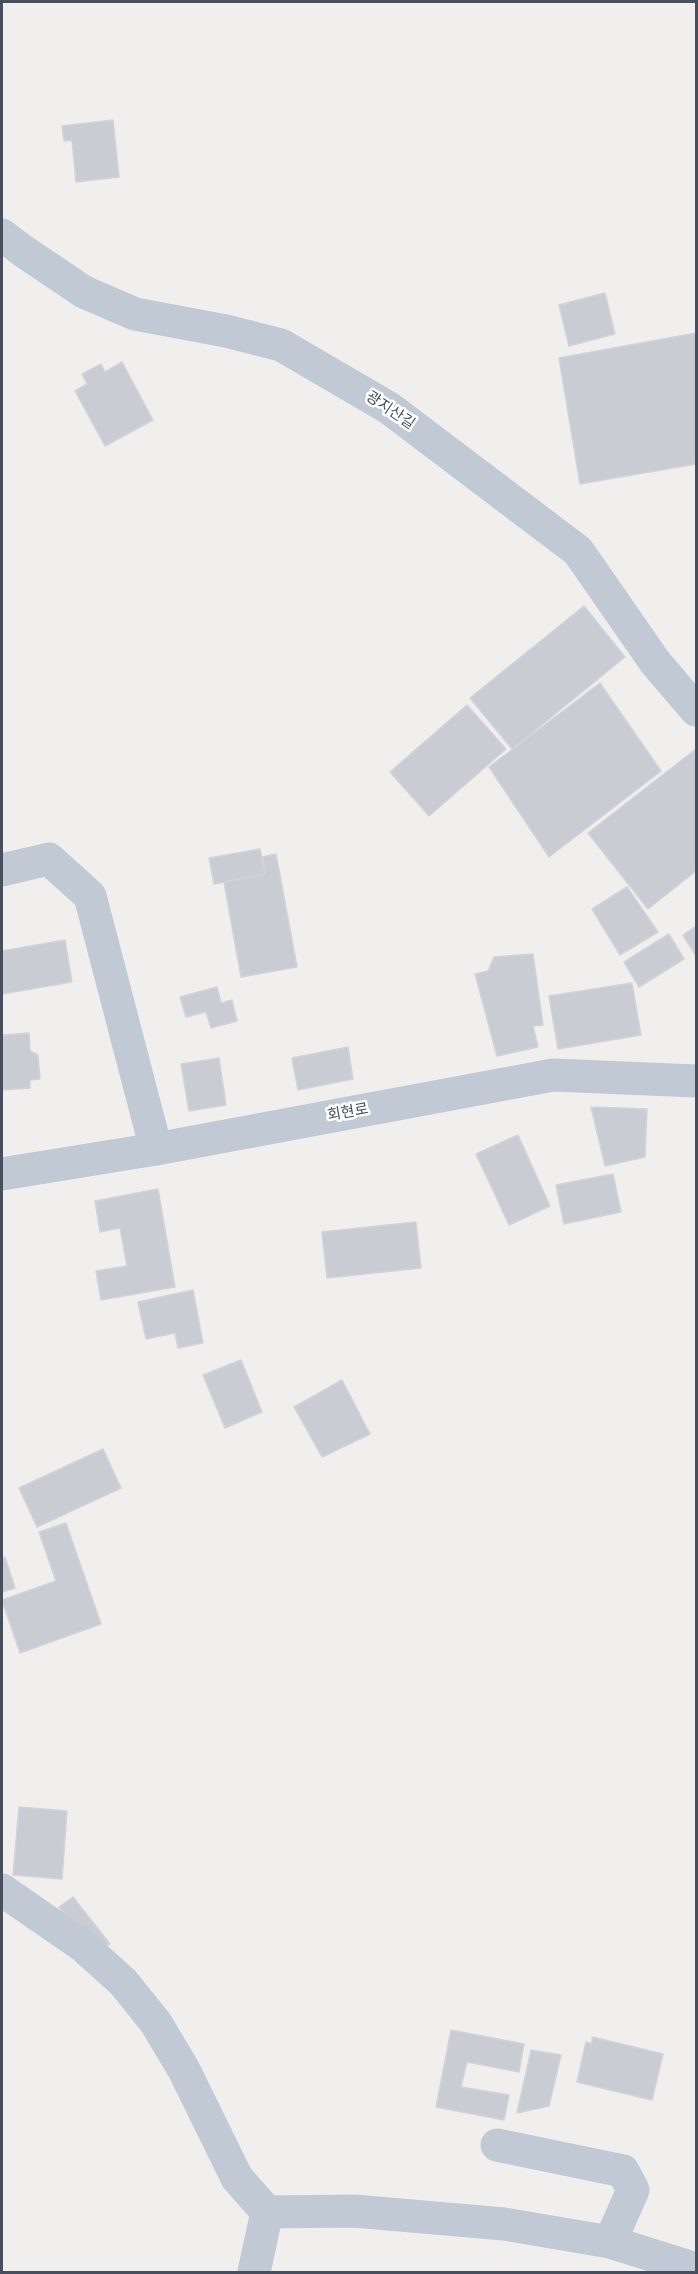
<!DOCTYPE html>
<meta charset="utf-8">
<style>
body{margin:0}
#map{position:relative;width:698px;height:2274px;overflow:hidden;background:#f1eeee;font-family:Poppins,sans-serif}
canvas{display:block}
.frame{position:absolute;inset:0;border:3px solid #454f5d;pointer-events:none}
</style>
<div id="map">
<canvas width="698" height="2274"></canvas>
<div class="frame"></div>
</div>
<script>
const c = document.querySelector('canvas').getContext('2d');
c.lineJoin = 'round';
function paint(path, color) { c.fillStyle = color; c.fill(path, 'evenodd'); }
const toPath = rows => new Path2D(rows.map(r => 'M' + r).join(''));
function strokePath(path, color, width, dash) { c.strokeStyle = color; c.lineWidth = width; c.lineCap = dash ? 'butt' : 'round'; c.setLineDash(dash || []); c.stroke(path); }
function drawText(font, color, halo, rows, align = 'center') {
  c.font = font + ' Poppins,"Noto Sans KR",sans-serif'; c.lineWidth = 5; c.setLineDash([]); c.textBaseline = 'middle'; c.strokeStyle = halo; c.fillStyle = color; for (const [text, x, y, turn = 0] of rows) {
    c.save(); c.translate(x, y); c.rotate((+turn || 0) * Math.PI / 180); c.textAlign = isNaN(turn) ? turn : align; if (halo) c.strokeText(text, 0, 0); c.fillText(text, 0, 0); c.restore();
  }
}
const building = toPath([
 [113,120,119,177,76,182,72,140,64,141,62,126,113,120],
 [605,293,615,334,569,346,559,305,605,293],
 [696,333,696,464,580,484,559,358,696,333],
 [122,362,153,420,105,446,75,391,87,384,82,374,101,364,105,372,122,362],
 [584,606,625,657,512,749,470,698,584,606],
 [600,683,661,771,549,857,489,767,600,683],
 [467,705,506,749,429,816,390,772,467,705],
 [696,749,696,871,648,909,588,833,696,749],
 [260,849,265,874,214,884,209,858,260,849],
 [276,854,297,967,241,977,224,882,265,874,263,857,276,854],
 [627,887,658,932,620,955,592,909,627,887],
 [696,926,696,956,683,935,696,926],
 [669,934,684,959,639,987,624,962,669,934],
 [65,940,72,982,2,994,2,951,65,940],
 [533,954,543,1025,533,1026,538,1047,497,1056,475,974,488,971,494,957,533,954],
 [632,983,641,1035,558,1049,549,996,632,983],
 [217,987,221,1003,232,1000,237,1021,211,1028,206,1012,186,1017,180,997,217,987],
 [29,1033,30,1051,38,1055,40,1079,30,1080,30,1088,2,1090,2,1035,29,1033],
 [348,1047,353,1079,298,1090,292,1058,348,1047],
 [219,1058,226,1105,189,1111,181,1064,219,1058],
 [591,1107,647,1109,645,1157,605,1166,591,1107],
 [518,1135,550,1206,509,1225,476,1154,518,1135],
 [613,1174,621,1212,564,1224,556,1185,613,1174],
 [158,1189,175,1287,101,1300,96,1271,127,1266,120,1228,100,1232,95,1201,158,1189],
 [416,1222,421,1268,327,1278,322,1232,416,1222],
 [193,1290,203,1343,178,1348,175,1333,146,1339,138,1302,193,1290],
 [241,1360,262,1412,225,1428,203,1375,241,1360],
 [342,1380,370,1434,322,1457,294,1407,342,1380],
 [103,1449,121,1488,37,1527,19,1488,103,1449],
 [66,1523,101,1624,20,1653,2,1600,56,1581,39,1532,66,1523],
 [5,1557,15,1588,2,1592,2,1558,5,1557],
 [19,1807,67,1811,62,1879,13,1875,19,1807],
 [73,1897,110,1944,93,1950,59,1907,73,1897],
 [451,2030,524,2044,519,2072,467,2062,461,2087,509,2095,504,2120,436,2107,451,2030],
 [592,2037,663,2054,652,2100,577,2082,586,2042,592,2044,592,2037],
 [531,2050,561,2055,549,2106,517,2113,531,2050]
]);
paint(building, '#caccd4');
strokePath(building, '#d2d3da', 1.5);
strokePath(toPath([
 [2,235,23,251,84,292,135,314,226,331,281,345,389,408,578,551,655,662,696,710],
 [2,870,49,859,90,896,156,1149],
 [2,1174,156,1149,553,1075,696,1081],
 [2,1890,83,1946,123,1982,156,2023,184,2070,237,2178,267,2212,354,2211,504,2224,610,2242,696,2269],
 [497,2145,623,2171,633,2190,610,2242],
 [254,2272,267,2212]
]), '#c1c9d4', 33);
drawText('15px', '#454f5d', '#fff', [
 ["광지산길",390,411,34],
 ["회현로",348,1113,-10]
]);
</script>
